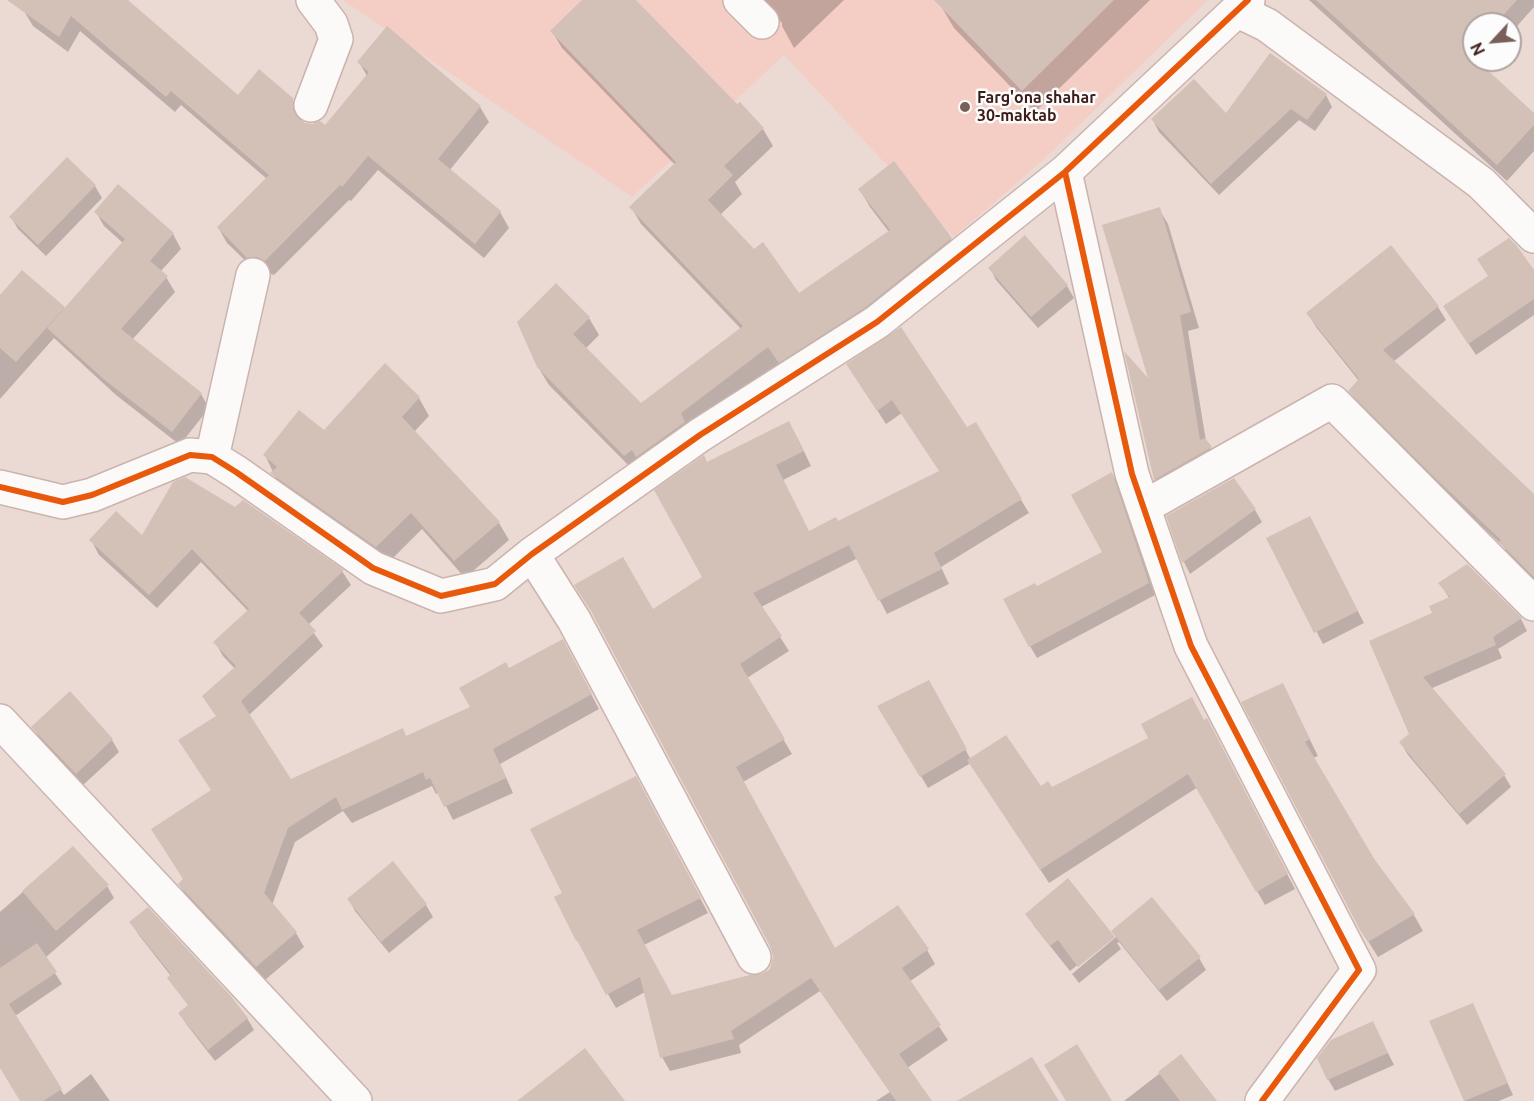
<!DOCTYPE html>
<style>
body{margin:0}
#map{position:relative;width:1534px;height:1101px;overflow:hidden;background:#ebd9d4;font-family:Ubuntu,sans-serif}
canvas{display:block}
.north{position:absolute;left:1462px;top:12px;width:60px;height:60px;box-sizing:border-box;background:#fcfcfc;border:2px solid #afa3a0;border-radius:50%;rotate:244deg;font-size:16px;font-weight:700;line-height:24px;text-align:center;color:#3c1d17}
.north::after{content:'';display:block;margin:auto;width:21px;height:27px;background:#795f59;clip-path:polygon(50% 0,100% 100%,50% 72%,0 100%)}
</style>
<div id="map">
<canvas width="1534" height="1101"></canvas>
<div class="north">N</div>
</div>
<script>
const c = document.querySelector('canvas').getContext('2d');
c.lineJoin = 'round';
function paint(path, color) { c.fillStyle = color; c.fill(path, 'evenodd'); }
const toPath = rows => new Path2D(rows.map(r => 'M' + r).join(''));
function strokePath(path, color, width, dash) { c.strokeStyle = color; c.lineWidth = width; c.lineCap = dash ? 'butt' : 'round'; c.setLineDash(dash || []); c.stroke(path); }
function drawText(font, color, halo, rows, align = 'center') {
  c.font = font + ' Ubuntu,sans-serif'; c.lineWidth = 5; c.setLineDash([]); c.textBaseline = 'middle'; c.strokeStyle = halo; c.fillStyle = color; for (const [text, x, y, turn = 0] of rows) {
    c.save(); c.translate(x, y); c.rotate((+turn || 0) * Math.PI / 180); c.textAlign = isNaN(turn) ? turn : align; if (halo) c.strokeText(text, 0, 0); c.fillText(text, 0, 0); c.restore();
  }
}
paint(toPath([
 [343,0,1208,0,1043,160,954,237,784,55,632,197]
]), '#f4cec5');
paint(toPath([
 [30,0,126,0,238,97,292,99,301,115,301,122,304,124,325,127,367,76,359,62,480,107,489,122,449,171,500,212,509,228,484,258,378,170,351,201,349,200,274,275,266,272,257,272,227,243,218,227,267,179,181,105,175,112,80,31,68,52,33,26,24,11],
 [584,0,634,0,737,106,763,129,773,146,735,182,742,194,720,215,799,295,889,232,870,207,860,190,951,239,961,256,790,379,779,364,635,472,549,385,538,367,589,318,599,335,585,349,641,405,741,329,641,224,631,207,675,165,562,48,552,31],
 [742,0,844,0,794,48,782,26,782,23,768,9],
 [947,0,1150,0,1035,112,954,28,941,6],
 [1309,0,1534,0,1534,7,1510,34,1510,24,1474,24,1474,60,1486,60,1481,66,1534,115,1534,151,1507,181],
 [1326,95,1332,107,1315,131,1299,120,1219,195,1159,132,1153,120,1226,115],
 [95,186,102,198,46,256,18,229,11,217],
 [118,186,173,234,181,249,160,272,166,277,175,292,132,340,201,394,209,408,180,445,116,395,54,338,0,399,0,298,23,272,65,309,123,243,104,226,96,212],
 [1159,209,1168,224,1199,328,1188,331,1206,441,1219,463,1164,494,1155,479,1127,356,1152,385],
 [1025,237,1067,286,1074,298,1038,328,996,280,990,268],
 [1534,273,1534,315,1476,355,1452,319],
 [1438,307,1446,320,1393,362,1534,496,1534,582,1509,556,1504,547,1443,491,1358,405,1350,391,1359,381,1316,327,1308,313],
 [848,365,966,429,975,424,1029,513,941,567,949,584,887,614,858,558,761,607,789,651,747,678,792,754,743,782,835,950,927,950,935,964,909,982,948,1040,907,1068,930,1101,876,1101,890,1092,820,991,739,1045,741,1053,670,1071,662,1057,645,992,616,1008,577,940,556,898,565,894,644,792,708,913,644,945,672,997,763,975,772,970,774,957,653,611,704,577,707,464,797,437,811,466,783,480,809,533,837,523,941,472,902,413,886,424],
 [419,398,429,416,414,432,499,523,509,540,465,578,422,529,387,564,282,491,265,455],
 [1112,474,1119,486,1155,595,1037,658,1030,646,1037,588,1104,553],
 [1255,510,1262,522,1190,574,1184,562,1168,517],
 [1316,530,1364,623,1323,644,1268,539],
 [143,538,342,571,351,585,308,625,323,646,248,716,291,781,407,738,472,708,509,670,570,655,599,709,500,764,513,793,453,820,439,792,436,794,432,786,352,823,343,811,295,842,272,905,296,933,304,947,265,980,188,898,179,884,185,880,212,791,217,717,204,697,235,669,223,656,215,642,248,611,201,562,157,608,99,555,91,540],
 [1440,584,1521,619,1527,631,1498,649,1502,658,1430,689,1504,775,1511,787,1467,825,1408,755,1401,743,1411,734,1435,613,1450,599],
 [1283,685,1318,756,1313,758,1374,861,1414,915,1423,931,1378,957,1361,930],
 [935,693,971,760,1040,788,1051,789,1204,721,1213,733,1295,889,1265,905,1198,787,1049,883,971,763,928,788,880,707],
 [70,694,112,740,119,752,83,785,40,739,33,727],
 [73,848,107,886,114,898,45,958,62,984,15,1016,64,1095,91,1074,110,1101,22,1101,0,1067,0,912],
 [393,863,426,905,433,917,389,953,355,911,349,899],
 [1027,914,1113,936,1070,971,1034,926],
 [131,922,247,1018,254,1030,215,1061,187,1025,180,1014,189,1006,168,978,171,976,138,934],
 [1116,937,1199,958,1206,970,1167,1001,1119,942,1117,943,1121,949,1079,983,1072,974],
 [1472,1005,1513,1095,1499,1101,1465,1101,1431,1022],
 [1373,1023,1394,1065,1335,1091,1328,1079],
 [1181,1057,1215,1101,1124,1101]
]), '#0003');
paint(toPath([
 [7,0,128,0,238,95,259,69,293,98,293,109,297,117,305,123,313,124,320,121,325,125,369,72,357,62,387,26,481,106,438,159,501,211,475,244,368,156,342,187,340,185,265,261,257,257,247,258,217,227,269,175,171,91,166,97,71,16,59,37],
 [582,0,636,0,737,104,740,102,764,128,724,166,733,175,708,200,754,249,763,242,799,293,890,230,858,189,894,161,952,238,866,307,779,363,768,347,681,413,685,422,636,457,632,450,624,456,537,367,517,322,556,283,590,317,573,334,641,403,743,326,629,207,676,162,550,31],
 [934,0,1114,0,1022,91],
 [1316,0,1517,0,1495,24,1474,24,1474,48,1469,53,1534,113,1534,125,1497,165],
 [1270,53,1327,94,1307,120,1291,109,1211,184,1151,119,1194,79,1226,113],
 [67,157,96,185,38,245,9,217],
 [118,184,174,233,150,261,168,276,121,329,202,393,172,432,106,381,47,328,125,239,94,212],
 [1160,207,1191,312,1180,315,1200,440,1205,438,1212,447,1154,480,1124,351,1148,378,1102,225],
 [1025,235,1068,285,1031,317,988,268],
 [1509,238,1517,246,1534,270,1534,299,1468,344,1443,306,1488,276,1477,259],
 [1391,245,1439,306,1383,350,1534,494,1534,577,1499,542,1501,540,1434,477,1348,391,1359,379,1306,313],
 [22,270,65,307,16,362,0,348,0,295],
 [901,327,967,427,976,422,1022,499,934,553,942,569,878,601,849,545,753,593,782,636,740,664,785,739,736,767,835,948,898,905,929,949,902,968,941,1025,899,1054,932,1101,896,1101,811,978,731,1031,734,1039,660,1058,640,977,606,995,577,940,576,941,554,897,562,893,530,829,636,776,701,898,637,930,672,995,750,975,762,974,770,969,773,957,771,948,591,611,574,585,623,557,653,609,702,577,654,490,704,455,707,462,789,421,804,451,776,465,809,531,836,517,838,521,939,471,892,400,877,411,846,364],
 [385,363,420,397,402,417,500,522,454,561,411,513,376,547,270,473,277,467,263,455,299,410,324,430],
 [1112,472,1149,583,1029,647,1003,599,1035,583,1037,586,1102,552,1071,495],
 [185,477,235,507,243,500,344,570,299,613,316,631,241,701,291,779,403,728,406,736,470,707,459,688,506,662,509,668,563,639,592,694,493,749,506,778,444,807,430,778,426,780,423,772,342,810,336,797,288,828,264,893,297,932,256,967,178,884,183,879,151,829,211,790,178,740,216,716,202,696,236,666,213,642,249,609,192,549,149,595,89,540,116,511,142,535,173,482],
 [1234,478,1256,509,1182,563,1166,516],
 [1310,516,1358,611,1314,633,1266,538],
 [1467,564,1522,618,1493,637,1496,645,1423,677,1506,774,1459,814,1399,742,1409,734,1369,641,1432,613,1429,606,1450,597,1438,583],
 [929,680,967,749,920,777,877,706],
 [1283,683,1310,739,1305,742,1375,860,1415,914,1368,942,1360,930,1241,702],
 [70,691,113,739,76,774,31,727],
 [1192,697,1204,720,1207,718,1288,874,1256,892,1188,774,1040,870,967,760,1006,735,1041,786,1048,781,1052,787,1148,738,1141,724],
 [73,846,109,885,56,931,22,891],
 [393,861,427,904,381,942,347,899],
 [1068,878,1115,937,1078,967,1058,940,1050,946,1025,914],
 [1152,897,1201,957,1159,990,1111,931],
 [148,907,230,995,248,1018,208,1050,178,1013,188,1005,167,978,171,974,129,922],
 [37,943,57,972,9,1004,62,1089,43,1101,20,1101,0,1068,0,968],
 [1473,1003,1508,1083,1464,1101,1429,1021],
 [1373,1021,1388,1053,1327,1080,1317,1058,1331,1040],
 [1077,1044,1112,1101,1066,1101,1044,1065],
 [585,1048,625,1101,517,1101],
 [1181,1054,1217,1101,1180,1101,1158,1072],
 [1032,1057,1059,1101,957,1101]
]), '#d3c0b7');
const minor = toPath([
 [740,0,762,22],
 [1238,11,1267,25,1481,183,1534,236],
 [311,105,336,39,331,24,313,0],
 [1065,172,1132,474,1191,646,1359,970,1262,1101],
 [212,457,253,275],
 [0,487,63,502,92,495,190,455,212,457,236,472,373,568,441,596,495,584,532,554,700,435,877,322,1065,172,1248,0],
 [1144,507,1332,401,1534,604],
 [532,554,574,620,754,957],
 [0,721,355,1101]
]);
strokePath(minor, '#cbb4ae', 36);
strokePath(minor, '#fcf9f9', 33);
strokePath(toPath([
 [1065,172,1132,474,1191,646,1359,970,1262,1101],
 [0,487,63,502,92,495,190,455,212,457,236,472,373,568,441,596,495,584,532,554,700,435,877,322,1065,172,1248,0]
]), '#e8590c', 6);
for (const [x, y, r, color] of [
 [965,107,6,"#795f59"]
]) { const dot = new Path2D(); dot.arc(x, y, r, 0, 2 * Math.PI); c.fillStyle = color; c.fill(dot); strokePath(dot, '#fcfcfc', 2); }
drawText('bold 16px', '#3c1d17', '#fcfcfc', [
 ["Farg'ona shahar",977,98],
 ["30-maktab",977,116]
], 'left');
</script>
